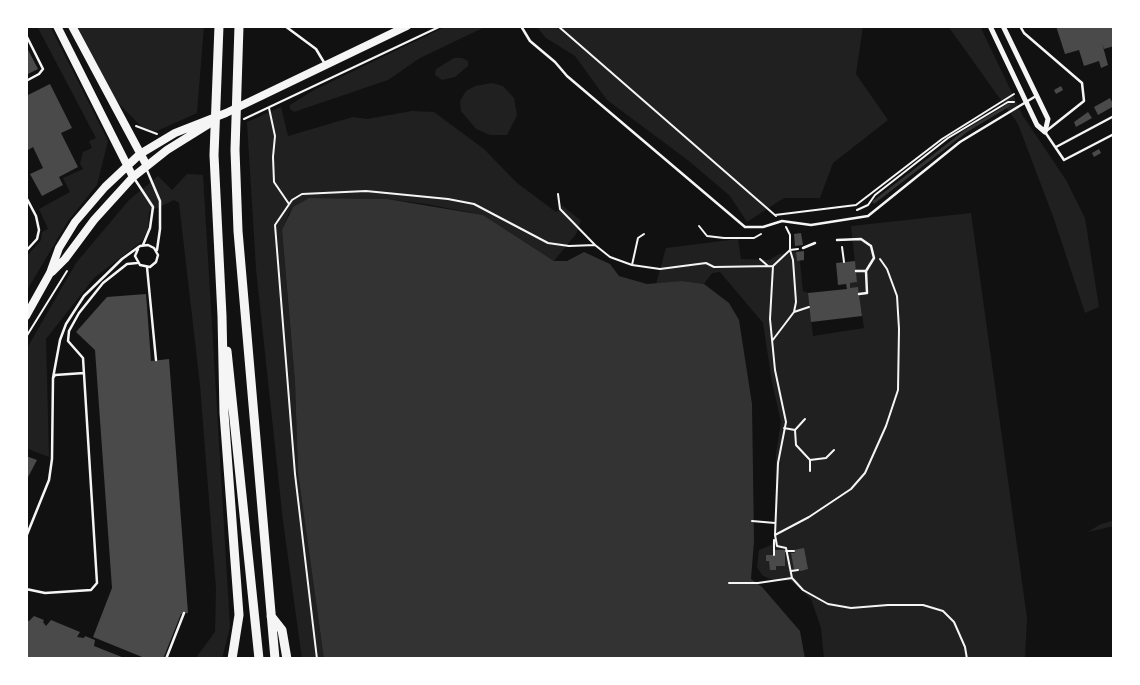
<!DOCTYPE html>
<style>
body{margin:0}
#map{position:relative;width:1140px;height:685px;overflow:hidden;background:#111;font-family:Manrope,sans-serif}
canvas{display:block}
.frame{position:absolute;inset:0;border:28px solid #fff;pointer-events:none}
</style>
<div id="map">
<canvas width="1140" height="685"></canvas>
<div class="frame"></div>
</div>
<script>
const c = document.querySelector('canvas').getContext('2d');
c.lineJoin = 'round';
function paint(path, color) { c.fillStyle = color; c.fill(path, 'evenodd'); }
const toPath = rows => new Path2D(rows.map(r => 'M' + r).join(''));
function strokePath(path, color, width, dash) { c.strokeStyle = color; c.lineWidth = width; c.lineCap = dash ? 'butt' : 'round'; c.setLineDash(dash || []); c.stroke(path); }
paint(toPath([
 [37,26,50,26,108,141,97,185,68,221,26,292,26,257,41,240,42,232,48,229,39,209,70,192,63,178,83,169,80,164,83,152,92,148,89,141,96,138],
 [77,26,204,26,197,113,157,131,144,129,116,101],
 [447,26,487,26,420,58,388,80,294,112,290,109,290,105,314,90],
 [536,26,863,26,856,74,888,120,833,163,820,198,784,198,747,222,730,196,689,161,607,100,575,56,546,38],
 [948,26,980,26,1023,116,1066,180,1085,218,1099,307,1085,313,1054,219,1018,124],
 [454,58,462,58,468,61,468,66,455,77,442,80,435,75,436,69],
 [492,83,503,86,514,98,517,115,507,135,490,135,476,129,461,111,460,101,466,91,475,86],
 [281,107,288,136,353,117,367,119,412,111,434,112,484,149,517,183,556,212,563,206,581,221,576,234,554,261,483,215,426,204,387,199,309,198,293,207,289,213,282,231,295,382,298,473,324,659,302,659,283,521,256,269,247,122],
 [187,174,203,175,230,627,222,659,195,659,215,632,216,589,200,385,179,203,174,200,149,212,148,229,142,241,94,278,46,339,49,457,26,448,26,350,76,263,129,200,158,176,172,190],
 [971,213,1027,618,1025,659,824,659,821,628,811,599,791,581,770,579,762,575,757,567,759,550,771,545,775,535,776,453,781,422,772,382,763,323,720,272,712,273,704,284,682,281,656,284,666,248,738,239,741,259,769,260,779,254,796,252,797,261,800,261,803,291,808,293,813,336,864,328,858,288,850,288,850,283,857,282,851,226],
 [1114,520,1114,526,1088,532,1099,525]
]), '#202020');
paint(toPath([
 [309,198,387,199,483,215,554,261,567,261,584,252,610,264,619,276,647,284,682,281,704,284,729,303,739,320,752,404,754,541,751,579,762,587,800,631,805,659,324,659,298,473,295,382,282,230,293,207]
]), '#333');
strokePath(toPath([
 [874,202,966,131,1009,105]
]), '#333', 3);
paint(toPath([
 [1056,26,1114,26,1114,46,1104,49,1102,43,1108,65,1101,68,1099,61,1084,66,1079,50,1065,54],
 [26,46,38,69,26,75],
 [50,84,72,128,61,133,78,167,59,177,63,185,42,196,30,174,43,168,33,147,28,150,26,146,26,96],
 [1061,86,1063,90,1056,94,1054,90],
 [1110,98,1114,106,1098,115,1094,107],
 [1088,112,1092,118,1076,127,1074,122],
 [1099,149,1101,153,1094,157,1092,153],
 [801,233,803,245,795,246,794,234],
 [804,251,804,260,797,261,796,252],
 [855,261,857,282,850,283,850,288,858,287,862,316,811,322,808,293,847,289,846,284,838,285,836,263],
 [146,294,151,361,169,359,188,613,181,614,163,659,147,659,93,637,112,588,95,350,76,332,107,297],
 [26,456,37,460,26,481],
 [804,548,808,569,801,571,794,569,791,553,795,553,794,550],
 [775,550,785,550,785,566,776,566,776,570,770,570,769,561,766,561,766,555,774,555],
 [34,616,44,620,43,622,46,626,51,620,80,632,77,637,84,638,85,636,95,640,94,646,127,659,26,659,26,620,29,621]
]), '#4a4a4a');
strokePath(toPath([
 [558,26,776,216],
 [269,108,275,136,273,157,274,182,289,204],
 [244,119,441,26],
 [136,126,157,134],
 [558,194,560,209,595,245],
 [857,210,868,205,875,195,948,138,1008,102,1014,102],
 [775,215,856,205,942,139,1014,94],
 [699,226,707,236,724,238,754,238,761,234],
 [786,227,790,235,790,250,773,266,770,319,775,370,786,422,778,463,775,535,777,546,786,548,792,578,803,590,828,604,851,608,888,605,923,605,943,611,954,622,965,647,967,659],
 [842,247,844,262],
 [760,259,768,266],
 [632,265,638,238,644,234],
 [794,312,796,302,793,260,790,250,798,249],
 [26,337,67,271],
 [772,341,794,312,809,307],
 [784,428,795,430,796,445,810,460,810,471],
 [795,430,805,419],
 [810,460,826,458,834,450],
 [752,521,775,523],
 [775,535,809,517,851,489,865,473,886,426,898,390,899,329,897,296,887,269,880,259],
 [786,551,794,551],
 [774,555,774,540],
 [791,571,798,570],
 [729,583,758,583,792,578],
 [317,659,295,474,275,225,292,200,302,194,366,191,448,199,474,204,548,243,569,246,595,245,610,257,632,265,660,269,706,263,714,267,773,266]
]), '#f5f5f5', 2);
strokePath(toPath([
 [285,26,316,49,325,64],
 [521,26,530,41,555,62,567,76,745,227,763,227,782,221,811,225,868,216,960,142,1036,96],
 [1020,26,1024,33,1082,83,1084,101,1045,132,1064,160,1114,134],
 [26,35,43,69,39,74,26,81],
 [1056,147,1114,116],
 [146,168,160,201,160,229,157,250],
 [134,178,153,207,150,228,143,245],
 [26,197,36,216,39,230,37,239,26,251],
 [837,240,861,239,871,246,874,258,866,271,856,271],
 [803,248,815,243],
 [147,267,156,360],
 [859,294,867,293,866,271],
 [53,378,60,340,66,324,84,296,122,259,140,246,148,245,154,248,158,255,156,262,150,267,140,265,135,256,138,249],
 [26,537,49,480,52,459,53,378,55,375,84,373],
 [26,589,45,593,91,590,97,583,83,358,68,341,69,331,79,313,103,283,127,264,137,263],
 [166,659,184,613]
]), '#f5f5f5', 2.5);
strokePath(toPath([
 [990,26,1037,125,1045,132,1048,119,1003,26]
]), '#f5f5f5', 5);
strokePath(toPath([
 [57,26,133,177],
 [72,26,147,166],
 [52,272,65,259,94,220,133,177,167,150,212,122],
 [26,316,50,273,59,248,75,222,105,187,140,154,175,133,226,113,407,26]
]), '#f5f5f5', 8);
strokePath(toPath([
 [219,26,214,155,222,316,224,413,239,615,232,659],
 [239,26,235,150,238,231,275,659],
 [227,351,259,659],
 [271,616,282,630,287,659]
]), '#f5f5f5', 9);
</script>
